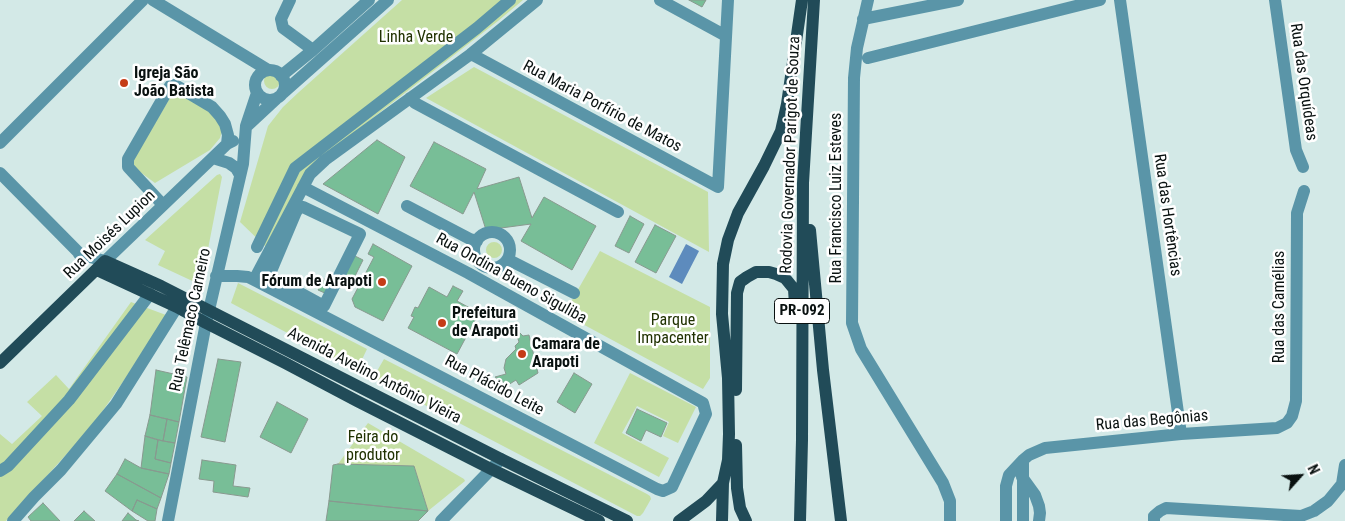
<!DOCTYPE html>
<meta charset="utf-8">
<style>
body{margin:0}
#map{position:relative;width:1345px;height:521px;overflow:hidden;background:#d3e9e7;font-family:"Roboto Condensed",sans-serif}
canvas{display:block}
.north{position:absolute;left:1275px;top:451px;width:50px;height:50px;-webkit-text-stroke:4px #fff;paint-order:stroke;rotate:64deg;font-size:14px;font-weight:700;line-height:20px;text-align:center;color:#091110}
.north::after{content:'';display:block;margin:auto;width:18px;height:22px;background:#091110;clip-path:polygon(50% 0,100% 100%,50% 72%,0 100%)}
</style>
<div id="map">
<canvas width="1345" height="521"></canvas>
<div class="north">N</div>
</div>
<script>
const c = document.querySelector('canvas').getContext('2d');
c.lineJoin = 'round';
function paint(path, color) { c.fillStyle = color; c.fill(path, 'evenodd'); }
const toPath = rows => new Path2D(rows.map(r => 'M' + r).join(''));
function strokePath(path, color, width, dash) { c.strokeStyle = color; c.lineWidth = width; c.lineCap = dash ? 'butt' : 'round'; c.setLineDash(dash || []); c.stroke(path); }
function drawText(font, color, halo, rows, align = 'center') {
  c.font = font + ' "Roboto Condensed",sans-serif'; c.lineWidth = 5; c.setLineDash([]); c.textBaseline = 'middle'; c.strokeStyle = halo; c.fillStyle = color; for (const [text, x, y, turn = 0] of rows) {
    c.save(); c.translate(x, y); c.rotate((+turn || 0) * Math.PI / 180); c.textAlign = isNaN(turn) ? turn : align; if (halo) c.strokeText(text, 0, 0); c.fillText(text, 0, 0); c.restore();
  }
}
paint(toPath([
 [402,0,523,0,498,21,321,158,266,247,240,222,268,126,283,107,299,92],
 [474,67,708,192,709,252,426,98],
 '264 81a8 8 0 1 1 16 0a8 8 0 1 1-16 0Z',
 [174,91,210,112,223,128,220,138,210,150,155,183,132,166,132,162],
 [220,174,222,177,201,285,158,265,165,251,145,240,217,175],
 '486 250a8 8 0 1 1 16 0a8 8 0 1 1-16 0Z',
 [600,251,710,307,710,378,703,389,564,314],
 [238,283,367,349,357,370,231,303],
 [131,302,166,315,125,379,92,426,6,521,0,521,0,434,12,444,42,416,27,402,56,375,69,389],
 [384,359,647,494,650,496,651,499,643,513,640,516,637,516,373,378],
 [630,373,696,407,678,443,663,436,669,422,637,406,622,433,669,458,659,477,594,443],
 [368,423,464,479,465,481,428,511,414,466,338,464]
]), '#c5dfa5');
paint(toPath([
 [686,244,699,251,682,284,669,277]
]), '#5d8bbd');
const building = toPath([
 [689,0,706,0,702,7,689,0],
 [377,140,405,157,378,214,323,184,377,140],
 [434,142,486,169,477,189,519,177,532,218,544,197,596,226,572,270,521,241,531,224,486,230,474,192,463,214,410,186,434,142],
 [630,216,644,224,629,253,615,246,630,216],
 [655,225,676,236,656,273,635,262,655,225],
 [373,244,412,266,383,321,355,307,352,299,374,257,368,254,373,244],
 [353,255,363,260,351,284,341,278,353,255],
 [326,277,334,282,327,294,318,290,326,277],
 [453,286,463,291,457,301,479,313,457,354,408,328,414,317,411,316,415,307,418,308,429,287,447,297,453,286],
 [519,332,523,336,529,335,538,373,519,385,516,380,508,385,495,377,506,374,504,368,506,359,516,349,515,346,519,342,516,333,519,332],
 [218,359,241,362,225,442,201,437,218,359],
 [156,370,187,377,179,422,150,415,156,370],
 [574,373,592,384,575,413,557,402,574,373],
 [277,402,308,419,291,453,260,437,277,402],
 [637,409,667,423,661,437,646,430,641,441,626,433,637,409],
 [150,415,167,419,163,441,145,436,150,415],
 [167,419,179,422,175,443,163,441,167,419],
 [145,436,158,440,155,459,171,463,169,474,141,468,145,436],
 [158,440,175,443,171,463,155,459,158,440],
 [125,459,141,468,169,474,161,498,117,474,125,459],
 [202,460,236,465,233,486,250,488,248,497,213,492,214,481,199,479,202,460],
 [338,464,414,466,428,511,329,501,333,465,338,464],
 [117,474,161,498,157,509,137,500,132,511,105,491,117,474],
 [137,500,157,509,155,521,148,521,132,511,137,500],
 [329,501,428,511,418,521,326,521,329,501],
 [43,503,60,521,31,521,28,517,43,503],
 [84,511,95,521,74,521,84,511],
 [128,513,136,520,139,521,122,521,128,513]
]);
paint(building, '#78be97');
strokePath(building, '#88998f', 1);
strokePath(toPath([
 [153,0,268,70],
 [290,0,281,19,283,28,313,50],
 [660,0,726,36],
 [868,0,857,48,854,78,852,323,861,349,943,483,950,501,950,521],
 [1120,0,1181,434],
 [1275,0,1296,150,1303,167],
 [863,19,958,0],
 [471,54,718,187,728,0],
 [868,58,1100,0],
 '255 85a15 15 0 1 1 30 0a15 15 0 1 1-30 0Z',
 [281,76,313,50,369,0],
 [283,93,388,0],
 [410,98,415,103,618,212],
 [248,125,276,99],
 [0,143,143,0],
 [213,158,229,163,236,168,240,175],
 [0,173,84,258],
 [163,205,128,167,128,159,170,86,175,85,212,107,220,116,225,124,228,135,227,144],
 [407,206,470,239,477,241],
 [303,207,360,234,324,306,269,276,296,212,299,208,303,207],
 '474 250a18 18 0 1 1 36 0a18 18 0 1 1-36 0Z',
 [257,247,295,168,477,28,510,0],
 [79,254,105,261,227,144,233,141],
 [509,260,574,293],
 [216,276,237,276,248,277,254,280,657,489,663,491,672,487,706,414,703,403,468,273,303,187],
 [254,280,310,174,325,160,471,54,537,0],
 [1023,460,1023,521],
 [0,471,8,466,69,400,150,294],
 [1022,477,1035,495,1039,506,1040,513,1039,521],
 [13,521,34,497,61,470,116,404,177,307],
 [168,521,206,323,243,164,246,126,257,93],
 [441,521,501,459],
 [1006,521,1006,486,1009,475,1023,460,1029,455,1045,448,1181,434,1277,428,1287,423,1292,416,1296,401,1297,213,1304,191],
 [1154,521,1154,516,1160,511,1166,508,1301,516,1314,511,1328,501,1342,484,1345,465]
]), '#5a95a8', 12);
strokePath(toPath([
 [810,230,823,370,841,521],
 [97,270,177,307,206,323,285,363,357,401,491,469,599,521],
 [0,363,105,261,161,286,501,459,627,521],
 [736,390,737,293,740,282,747,277,756,272,769,272,776,274,785,278,794,289,795,305],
 [736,445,737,488,740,508,746,521],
 [679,521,706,501,723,483,728,460,729,434,728,378,722,314,723,264,728,240,738,213,764,166,781,131,787,104,802,0],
 [722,521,723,483],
 [800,521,802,440,803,183,814,0]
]), '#214b58', 12);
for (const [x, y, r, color] of [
 [124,83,5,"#c53c17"],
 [382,282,5,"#c53c17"],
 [442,323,5,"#c53c17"],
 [522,354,5,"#c53c17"]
]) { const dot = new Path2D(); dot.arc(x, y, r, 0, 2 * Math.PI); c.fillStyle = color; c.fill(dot); strokePath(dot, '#fff', 2); }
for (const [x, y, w] of [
 [802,311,55]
]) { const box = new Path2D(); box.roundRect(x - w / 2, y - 12.5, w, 25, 4); c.fillStyle = '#fff'; c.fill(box); strokePath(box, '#091110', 1); }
drawText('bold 15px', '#091110', null, [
 ["PR-092",802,311]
]);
drawText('16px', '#203101', '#fff', [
 ["Linha Verde",416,38],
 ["Parque",673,321],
 ["Impacenter",673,339],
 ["Feira do",373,438],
 ["produtor",373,456]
]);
drawText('bold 16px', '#091110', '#fff', [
 ["Igreja São",134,74],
 ["João Batista",134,92],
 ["Fórum de Arapoti",372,282,"right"],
 ["Prefeitura",452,314],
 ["de Arapoti",452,332],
 ["Camara de",532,345],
 ["Arapoti",532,363]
], 'left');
drawText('16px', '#091110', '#fff', [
 ["Rua das Orquídeas",1303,82,82],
 ["Rua Maria Porfírio de Matos",602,107,28],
 ["Rodovia Governador Parigot de Souza",791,155,-88],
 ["Rua Francisco Luiz Esteves",837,198,-90],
 ["Rua das Hortências",1167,215,82],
 ["Rua Moisés Lupion",110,235,-44],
 ["Rua Ondina Bueno Siguliba",511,279,29],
 ["Rua das Camélias",1280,307,-90],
 ["Rua Telêmaco Carneiro",191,320,-78],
 ["Avenida Avelino Antônio Vieira",374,376,27],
 ["Rua Plácido Leite",494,386,28],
 ["Rua das Begônias",1152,421,-5]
]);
</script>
